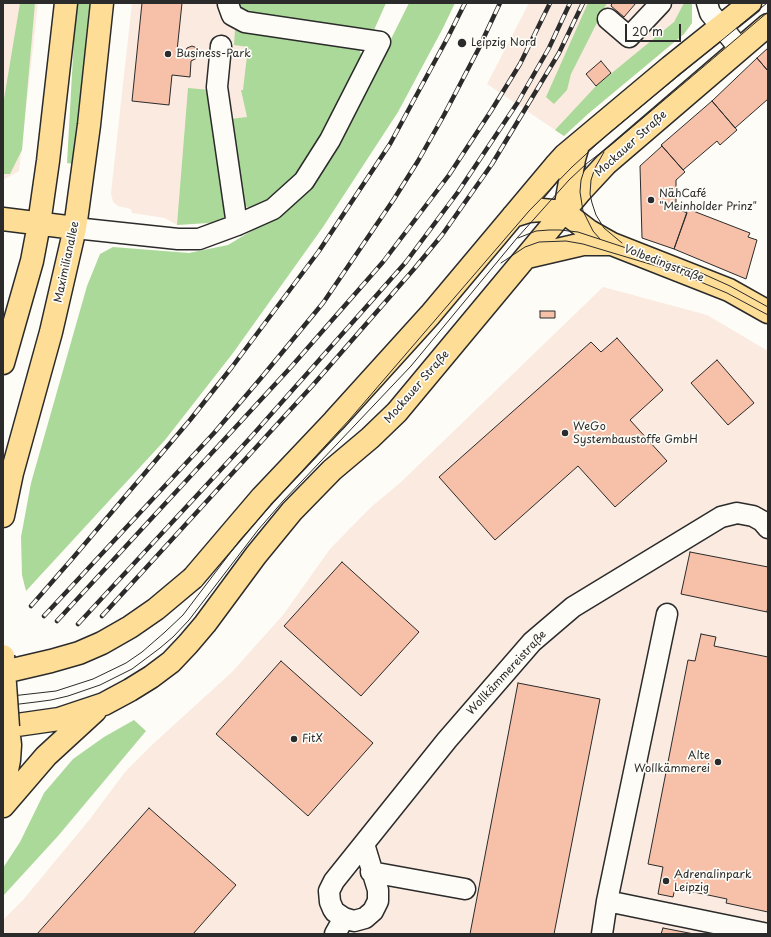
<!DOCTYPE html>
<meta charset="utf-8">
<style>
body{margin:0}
#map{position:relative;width:771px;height:937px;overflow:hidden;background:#fdfcf7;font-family:"Playpen Sans",sans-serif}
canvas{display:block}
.frame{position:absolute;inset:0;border:4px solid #2b2b2b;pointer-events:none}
.scale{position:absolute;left:625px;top:24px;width:56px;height:18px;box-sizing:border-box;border:2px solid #2b2b2b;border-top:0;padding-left:5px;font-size:12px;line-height:14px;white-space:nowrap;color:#2b2b2b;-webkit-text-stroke:3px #fdfcf7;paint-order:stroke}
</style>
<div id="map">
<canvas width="771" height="937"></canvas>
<div class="frame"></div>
<div class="scale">20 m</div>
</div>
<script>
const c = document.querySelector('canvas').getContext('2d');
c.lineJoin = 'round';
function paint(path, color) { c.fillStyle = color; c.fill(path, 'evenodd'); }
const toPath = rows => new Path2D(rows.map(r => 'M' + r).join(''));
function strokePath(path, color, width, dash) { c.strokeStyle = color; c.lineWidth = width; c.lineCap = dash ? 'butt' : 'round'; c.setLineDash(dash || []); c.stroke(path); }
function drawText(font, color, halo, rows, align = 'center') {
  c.font = font + ' "Playpen Sans",sans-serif'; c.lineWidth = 3.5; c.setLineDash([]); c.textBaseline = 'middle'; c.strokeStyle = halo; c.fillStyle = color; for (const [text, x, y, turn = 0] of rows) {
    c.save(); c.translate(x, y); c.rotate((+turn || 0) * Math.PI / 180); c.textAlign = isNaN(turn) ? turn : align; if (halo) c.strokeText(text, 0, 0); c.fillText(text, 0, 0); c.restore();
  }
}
paint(toPath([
 [3,3,38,3,19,171,3,180],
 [132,3,279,3,251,208,222,222,177,225,165,218,132,213,131,209,118,206,113,202,111,193],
 [529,3,692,3,692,23,684,34,589,113,564,136,487,84],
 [603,287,707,315,768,351,768,934,3,934,3,920,23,900,90,819,125,772,153,744,232,672,283,615,330,549,371,507,400,483]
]), '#fbeae0');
paint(toPath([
 [20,3,35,3,22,150,10,174,3,174,3,105],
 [76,3,91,3,74,164,67,163],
 [237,3,386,3,374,30,242,13],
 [409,3,455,3,443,28,398,112,323,227,233,353,165,440,26,591,22,575,21,537,31,483,87,286,100,254,113,247,189,253,228,245,288,209,312,185,327,165,337,147],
 [588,3,607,3,571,74,567,90,554,104,546,97],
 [684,3,692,3,692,23,684,34,589,113,564,136,555,130,596,86,674,22],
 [235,30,353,46,359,48,361,54,360,61,323,133,295,177,278,193,260,205,251,208,245,206,241,202,230,119,247,117,241,90,243,90,248,47,234,45],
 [188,88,210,90,227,197,223,222,177,225],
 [134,720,146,731,58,836,3,896,3,868,20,842,44,793,73,759,104,737]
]), '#abd999');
const building = toPath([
 [142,3,182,3,177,51,185,52,187,48,192,46,197,48,199,53,197,58,191,61,190,77,172,75,169,105,132,101,142,3],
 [612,3,636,3,624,17,611,6,612,3],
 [768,48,768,71,757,58,768,48],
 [757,58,768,71,768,99,735,128,712,101,757,58],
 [601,61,611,73,596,86,586,74,601,61],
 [712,101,737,130,720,145,717,141,683,170,661,145,712,101],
 [662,146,685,172,676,180,676,208,687,213,674,249,642,238,640,166,662,146],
 [688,209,750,233,748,237,757,240,746,279,674,249,688,209],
 [540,311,555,311,555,318,540,318,540,311],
 [617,338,663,390,630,420,667,461,615,507,578,466,495,540,439,477,591,342,601,352,617,338],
 [717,360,754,403,728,425,691,383,717,360],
 [690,552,768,567,768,605,767,612,681,594,690,552],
 [342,562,419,632,361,696,284,626,342,562],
 [701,634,716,637,714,646,768,657,768,912,726,903,727,899,675,888,673,897,658,894,663,867,648,864,688,660,695,661,701,634],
 [281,661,373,743,308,816,216,734,281,661],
 [518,683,600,699,554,934,470,934,518,683],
 [149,808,236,885,193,934,37,934,149,808],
 [663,928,694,934,661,934,663,928]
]);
paint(building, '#f6c0a9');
strokePath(building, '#2b2b2b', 1);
const minor = toPath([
 [707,3,710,13,740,49],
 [608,19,629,37,661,3],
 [221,46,217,87,237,225],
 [75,228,178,239,199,239,237,225,273,209,304,181,330,140,380,42,245,22,232,15,228,4],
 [667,614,607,901,768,934],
 [364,844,378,890,378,901,373,911,365,918,354,921,344,918,335,912,333,909,330,902,329,891,334,881,447,740,532,642,573,607,721,517,737,513,753,516,762,521,768,528],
 [371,872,465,889],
 [335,934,344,918],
 [602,934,607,901]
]);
const major = toPath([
 [565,210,574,159,578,145],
 [513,216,529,211,542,210,564,212,589,231,612,244,729,290,768,312],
 [3,219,75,228],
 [527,257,583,244,611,244],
 [3,363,32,261,39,224,48,161,66,3],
 [3,516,12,473,51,332,75,228,89,125,102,3],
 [193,578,262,497,334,421,430,315,555,166,565,155,670,67,750,3],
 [3,727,59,719,104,704,130,690,151,677,171,662,188,644,205,624,256,555,292,511,332,470,370,438,397,412,580,192,606,164,768,25],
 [3,790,9,760,10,745,8,727],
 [3,806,46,756,95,711]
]);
strokePath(minor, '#2b2b2b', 23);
strokePath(major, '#2b2b2b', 25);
strokePath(minor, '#fdfcf7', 20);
strokePath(major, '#fedd96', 22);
strokePath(toPath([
 [604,152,595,168,591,180,590,194,592,203,596,215,604,228,622,243],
 [586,165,581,180,580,192,583,211,593,231,600,239],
 [518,238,536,231,549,230,560,230,578,232,699,272,730,286,768,307],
 [501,263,525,247,539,242,566,241,583,244,663,268,696,280,727,293,768,315],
 [3,697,56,691,93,679,126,663,142,652,165,632,183,615,240,540,290,484,350,419,529,211,572,167,609,133,767,3],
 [3,706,36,702,51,700,68,696,100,685,132,669,160,648,173,637,189,620,258,530,283,501,411,366,517,238,569,180,586,164,611,145,768,12]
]), '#2b2b2b', 1);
const rail = toPath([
 [31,606,72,559,190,420,232,367,319,251,390,144,448,37,465,3],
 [44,616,214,433,261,378,323,303,394,199,418,161,444,115,478,50,500,3],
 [102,616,313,385,414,269,442,235,492,164,559,53,583,3],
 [57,621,291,367,383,262,449,175,491,111,520,64,550,3],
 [78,624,250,438,406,262,458,192,518,102,549,48,570,3]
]);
strokePath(rail, '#2b2b2b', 4.5);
strokePath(rail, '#fdfcf7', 3, [9]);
const majorBridge = toPath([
 [3,656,8,727],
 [4,672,51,661,79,653,102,643,130,627,156,609,193,578]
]);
strokePath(majorBridge, '#2b2b2b', 25, []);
strokePath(majorBridge, '#fedd96', 22);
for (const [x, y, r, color] of [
 [462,43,5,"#2b2b2b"],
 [168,54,4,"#2b2b2b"],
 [651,200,4,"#2b2b2b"],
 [565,433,4,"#2b2b2b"],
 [294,739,4,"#2b2b2b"],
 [718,762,4,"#2b2b2b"],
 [666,881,4,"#2b2b2b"]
]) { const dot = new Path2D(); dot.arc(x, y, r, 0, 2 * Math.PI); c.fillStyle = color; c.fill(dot); strokePath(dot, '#fdfcf7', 1.5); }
drawText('11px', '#2b2b2b', '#fdfcf7', [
 ["Leipzig Nord",471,43],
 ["Business-Park",176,54],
 ["NähCafé",659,194],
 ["\"Meinholder Prinz\"",659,207],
 ["WeGo",573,427],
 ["Systembaustoffe GmbH",573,440],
 ["FitX",302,739],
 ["Alte",710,756,"right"],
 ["Wollkämmerei",710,769,"right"],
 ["Adrenalinpark",674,875],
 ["Leipzig",674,888]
], 'left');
drawText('11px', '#2b2b2b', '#fdfcf7', [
 ["Mockauer Straße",631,144,-42],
 ["Maximilianallee",67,262,-78],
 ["Volbedingstraße",664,264,21],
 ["Mockauer Straße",417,387,-49],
 ["Wollkämmereistraße",507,673,-47]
]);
</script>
